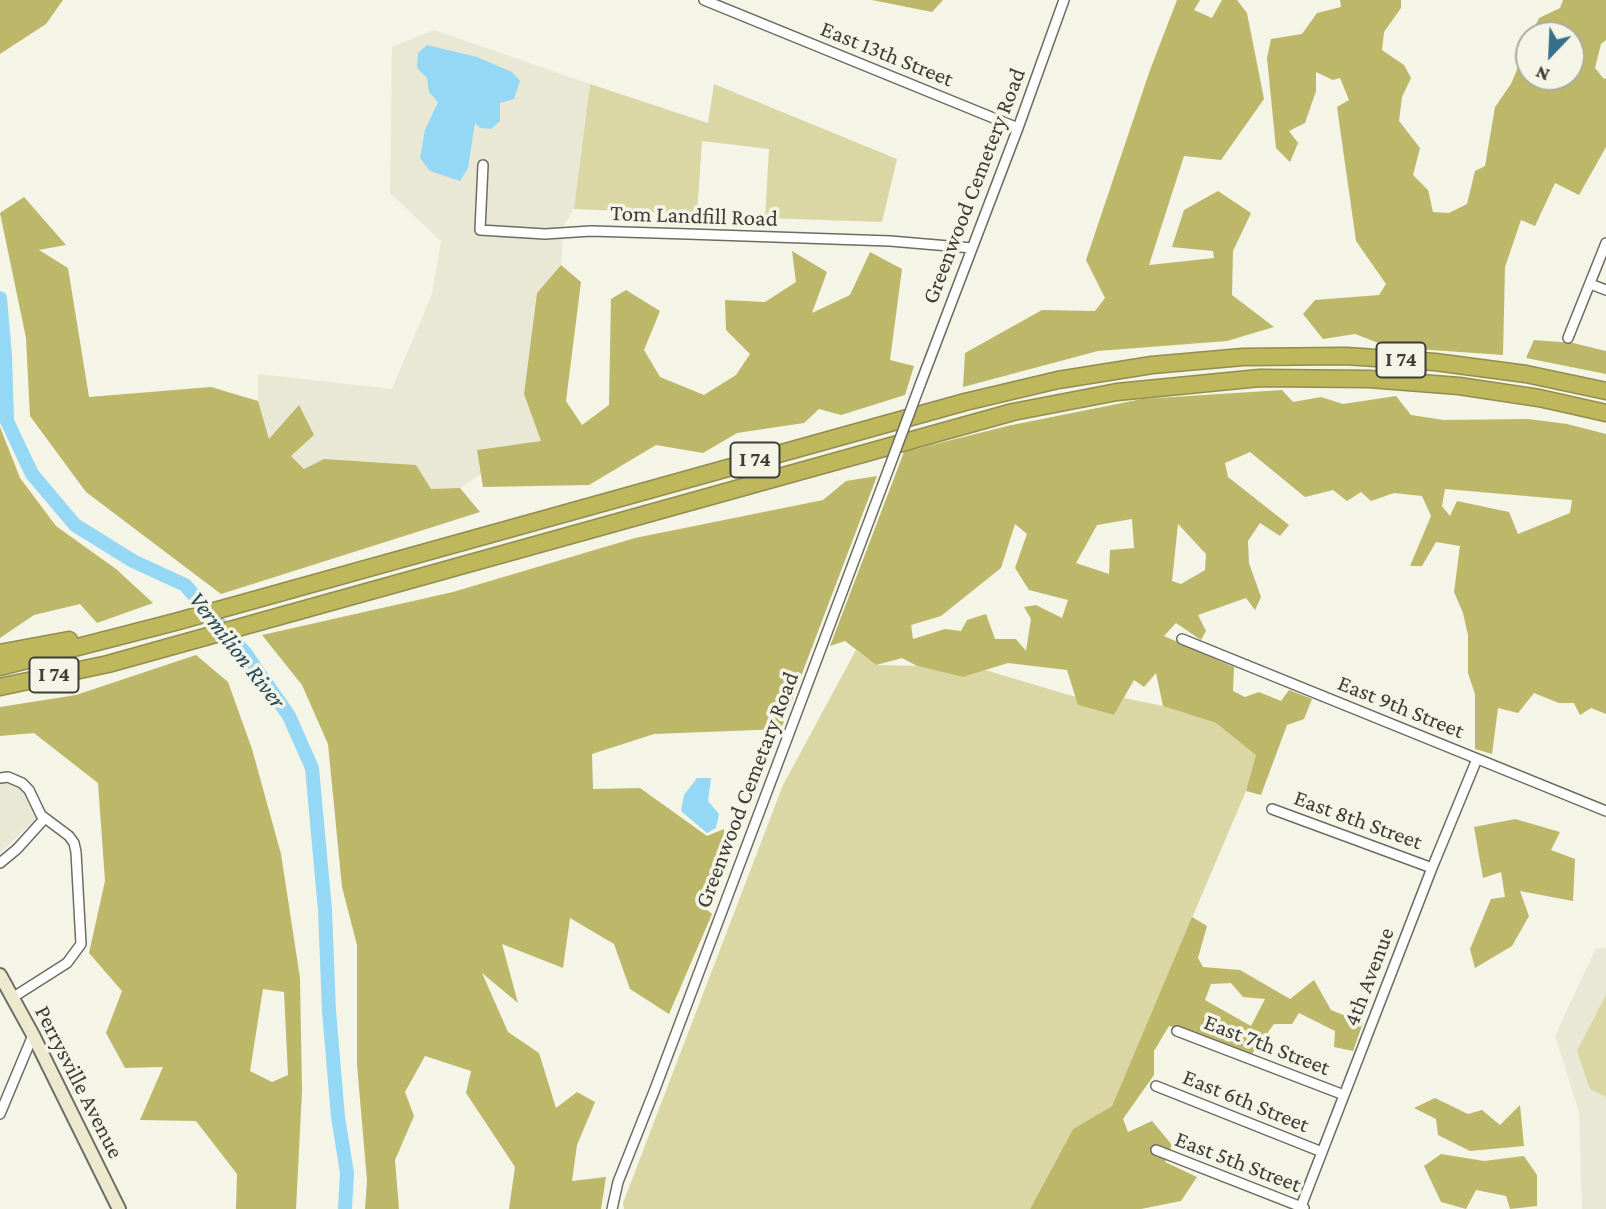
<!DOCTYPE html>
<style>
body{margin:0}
#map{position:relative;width:1606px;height:1209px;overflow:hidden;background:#f4f4e7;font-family:"Crimson Pro",serif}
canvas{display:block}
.north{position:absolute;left:1515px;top:21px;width:70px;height:70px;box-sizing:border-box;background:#f4f4e7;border:2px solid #ababa1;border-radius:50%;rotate:203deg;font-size:19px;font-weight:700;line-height:28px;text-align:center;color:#3d3d38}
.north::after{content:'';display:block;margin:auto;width:24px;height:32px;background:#356f88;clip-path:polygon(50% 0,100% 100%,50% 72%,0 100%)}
</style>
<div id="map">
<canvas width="1606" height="1209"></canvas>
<div class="north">N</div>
</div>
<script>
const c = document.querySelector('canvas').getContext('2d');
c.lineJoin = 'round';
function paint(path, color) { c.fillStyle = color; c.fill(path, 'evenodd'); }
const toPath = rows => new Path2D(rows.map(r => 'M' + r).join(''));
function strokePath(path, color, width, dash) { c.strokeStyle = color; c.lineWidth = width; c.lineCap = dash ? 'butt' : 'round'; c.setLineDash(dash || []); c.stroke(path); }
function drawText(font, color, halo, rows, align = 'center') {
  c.font = font + ' "Crimson Pro",serif'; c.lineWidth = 7; c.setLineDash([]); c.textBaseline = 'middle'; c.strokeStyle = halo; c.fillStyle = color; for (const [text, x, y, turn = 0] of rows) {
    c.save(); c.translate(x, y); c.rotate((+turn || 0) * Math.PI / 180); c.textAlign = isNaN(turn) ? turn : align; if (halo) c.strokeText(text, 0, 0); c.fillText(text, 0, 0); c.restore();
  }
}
paint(toPath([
 [434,30,590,84,574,209,564,225,561,265,537,293,524,394,542,441,477,450,481,474,460,488,431,489,416,465,324,459,304,469,291,456,314,435,269,440,258,401,258,374,392,389,432,294,441,241,390,193,392,47],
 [5,781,23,789,37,818,0,853,0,782],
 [1596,948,1606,948,1606,1209,1582,1209,1579,1112,1555,1036]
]), '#e8e8d5');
paint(toPath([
 [590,84,708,123,714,84,897,159,882,222,765,218,769,149,702,141,697,214,574,209],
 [856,650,876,665,917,666,963,677,985,670,1076,697,1078,705,1114,715,1124,698,1163,706,1216,723,1257,755,1246,791,1112,1106,1073,1129,1030,1209,624,1209,623,1203,783,785],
 [1606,995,1606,1097,1590,1089,1577,1051]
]), '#dad7a5');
paint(toPath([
 [0,0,63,0,46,24,0,54],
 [872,0,943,0,932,12],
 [1177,0,1200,0,1194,10,1212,18,1222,0,1237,0,1247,13,1264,99,1221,160,1184,156,1149,265,1214,258,1213,251,1172,247,1184,210,1218,191,1251,213,1233,251,1232,295,1274,327,1227,341,1098,351,963,387,965,353,1042,310,1095,311,1105,298,1086,260,1150,70],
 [1340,0,1401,0,1401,8,1384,32,1382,50,1404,65,1411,78,1402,97,1399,121,1420,148,1413,175,1428,190,1433,212,1449,213,1467,204,1475,171,1485,166,1495,107,1511,84,1529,41,1529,77,1571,77,1571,35,1531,35,1539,18,1560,8,1563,0,1606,0,1606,40,1601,44,1595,68,1604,79,1606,78,1606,147,1579,195,1555,183,1535,226,1521,220,1505,267,1503,355,1389,347,1355,334,1323,339,1303,314,1315,300,1379,295,1386,284,1356,241,1337,107,1349,100,1340,78,1333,80,1316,72,1316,91,1305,123,1289,131,1298,143,1290,162,1276,148,1267,58,1271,39,1302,34,1317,13,1341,7],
 [24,197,66,245,39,250,68,268,89,397,211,387,258,401,269,439,299,405,314,435,291,456,304,469,324,459,416,465,431,489,460,488,480,512,221,594,86,492,30,416,26,338,0,213],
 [792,251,827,272,812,313,850,295,870,252,902,269,890,360,914,366,905,395,841,415,819,409,804,423,737,433,703,453,656,445,589,485,483,487,477,450,541,441,524,394,537,293,561,265,581,282,566,401,582,425,609,405,611,299,626,290,660,311,644,350,660,377,704,395,736,375,750,354,726,330,725,300,765,302,796,282],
 [1534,340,1573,343,1606,351,1606,374,1526,358],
 [1282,390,1293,402,1321,397,1343,404,1396,396,1411,415,1444,420,1528,419,1567,424,1606,434,1606,714,1591,708,1580,715,1574,703,1559,703,1534,693,1518,713,1498,708,1492,754,1475,749,1475,694,1468,673,1468,635,1463,613,1454,592,1460,546,1436,542,1422,566,1410,566,1431,516,1422,496,1394,493,1371,501,1361,492,1347,501,1333,490,1305,497,1250,452,1225,463,1228,477,1289,525,1280,536,1260,523,1248,541,1249,563,1261,597,1255,610,1246,598,1198,615,1206,631,1201,640,1176,623,1164,636,1234,667,1233,691,1245,697,1259,692,1281,701,1289,690,1312,699,1304,719,1287,725,1261,795,1246,791,1256,755,1216,723,1163,706,1156,673,1144,687,1134,680,1114,715,1078,705,1067,670,1008,663,963,677,917,666,902,658,876,665,845,641,830,646,904,452,1007,426,1142,399],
 [1445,489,1572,500,1570,513,1518,534,1509,512,1457,501,1450,516,1442,506],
 [1132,519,1134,548,1110,550,1109,574,1076,563,1097,525],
 [1015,524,1027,534,1015,568,1029,590,1068,600,1062,618,1036,605,1024,607,1031,619,1026,651,1016,639,995,639,986,614,967,620,961,631,945,629,913,639,911,625,941,616,1001,568],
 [1178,524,1206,554,1205,570,1181,584,1172,581],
 [0,427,20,478,56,526,116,569,153,603,97,623,80,604,34,615,0,638],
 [877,476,781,729,654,734,592,754,593,789,640,788,707,836,724,829,727,858,696,901,712,914,669,1014,630,989,614,944,570,918,563,968,502,944,518,1003,482,973,508,1032,539,1053,556,1108,577,1092,595,1102,577,1145,572,1181,606,1177,601,1209,509,1209,515,1167,466,1093,471,1071,425,1056,405,1092,414,1116,395,1160,399,1209,365,1209,367,1180,357,1065,357,945,342,887,328,744,302,685,262,635,453,592,635,538,823,500,846,481],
 [196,655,228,682,252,749,281,854,300,978,302,1091,296,1209,236,1209,237,1174,196,1121,140,1120,163,1067,125,1068,106,1033,122,991,89,953,105,881,98,783,34,733,0,736,0,707,76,695],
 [263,989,284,992,288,1075,272,1082,250,1071],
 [1515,819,1560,832,1551,850,1575,859,1573,901,1520,891,1529,916,1512,946,1475,968,1470,949,1491,899,1505,897,1501,872,1483,878,1474,827],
 [1192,917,1207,926,1198,958,1203,967,1240,970,1290,999,1314,980,1331,1010,1363,1023,1353,1051,1334,1047,1335,1031,1299,1013,1292,1024,1274,1024,1252,1054,1190,1030,1169,1026,1154,1051,1154,1075,1123,1119,1128,1132,1152,1121,1172,1145,1165,1162,1197,1177,1181,1201,1141,1209,1030,1209,1073,1129,1112,1106],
 [1231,983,1243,997,1265,999,1251,1026,1205,1000,1211,984],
 [1435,1098,1468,1114,1482,1110,1500,1125,1520,1105,1524,1146,1470,1151,1438,1135,1436,1119,1414,1108],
 [1441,1154,1484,1161,1524,1156,1537,1175,1537,1206,1510,1209,1506,1196,1476,1190,1466,1209,1441,1202,1424,1166]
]), '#bdb769');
paint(toPath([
 [427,45,477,57,512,72,520,81,514,99,500,103,500,121,491,129,480,128,475,123,468,168,460,181,430,171,420,158,425,130,438,102,429,92,427,78,417,68,418,53],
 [697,778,711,778,708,801,719,814,716,828,707,833,681,811,684,795]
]), '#94d8f6');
strokePath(toPath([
 [0,298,5,355,7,421,32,474,75,525,133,561,185,585,246,654,289,716,312,768,325,910,329,1011,338,1117,347,1173,345,1209]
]), '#94d8f6', 14);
const street = toPath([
 [704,0,1018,128],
 [483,165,480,230,545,234,591,231,688,234,890,241,972,248],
 [1590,284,1606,290],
 [1568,338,1606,243],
 [920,385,1018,128,1064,0],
 [1182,639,1606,811],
 [0,778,8,777,22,783,29,790,41,815,69,836,74,843,76,852,81,944,67,963,12,998],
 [1272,809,1432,868],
 [0,863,17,849,45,818],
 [1177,1031,1344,1095],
 [1156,1086,1322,1152],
 [0,1114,33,1035],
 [1156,1150,1304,1208],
 [612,1209,618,1182,655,1089,889,468],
 [1300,1209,1432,868,1477,759]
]);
const secondary = toPath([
 [0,975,33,1035,119,1209]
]);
const highway = toPath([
 [0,653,69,640],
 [0,667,175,622,965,402,1058,380,1152,365,1243,357,1346,356,1435,362,1526,374,1606,391],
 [0,687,108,664,1013,412,1117,392,1260,378,1369,379,1459,386,1539,398,1606,413]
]);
strokePath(street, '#6d6c62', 12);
strokePath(secondary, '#6d6c62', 16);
strokePath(highway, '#918c4f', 19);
strokePath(street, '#fff', 9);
strokePath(secondary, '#ece9ce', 12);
strokePath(highway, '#beb75b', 16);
const streetBridge = toPath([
 [889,468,920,385]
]);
strokePath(streetBridge, '#6d6c62', 12, []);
strokePath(streetBridge, '#fff', 9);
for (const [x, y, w] of [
 [1401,360,49],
 [755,460,49],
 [54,675,49]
]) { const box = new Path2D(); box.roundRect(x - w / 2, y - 17.5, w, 35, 5); c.fillStyle = '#f4f4e7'; c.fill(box); strokePath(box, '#3d3d38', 2); }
drawText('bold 21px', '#3d3d38', null, [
 ["I 74",1401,360],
 ["I 74",755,460],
 ["I 74",54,675]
]);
drawText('23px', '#3d3d38', '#f4f4e7', [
 ["East 13th Street",887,54,22],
 ["Greenwood Cemetery Road",974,186,-69],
 ["Tom Landfill Road",694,216,2],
 ["East 9th Street",1401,707,22],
 ["Greenwood Cemetary Road",747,790,-69],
 ["East 8th Street",1358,820,20],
 ["4th Avenue",1369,977,-69],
 ["East 7th Street",1267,1045,21],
 ["Perrysville Avenue",79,1082,63],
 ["East 6th Street",1246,1101,22],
 ["East 5th Street",1238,1162,21]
]);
drawText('italic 24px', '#23495a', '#f4f4e7', [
 ["Vermilion River",237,650,52]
]);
</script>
